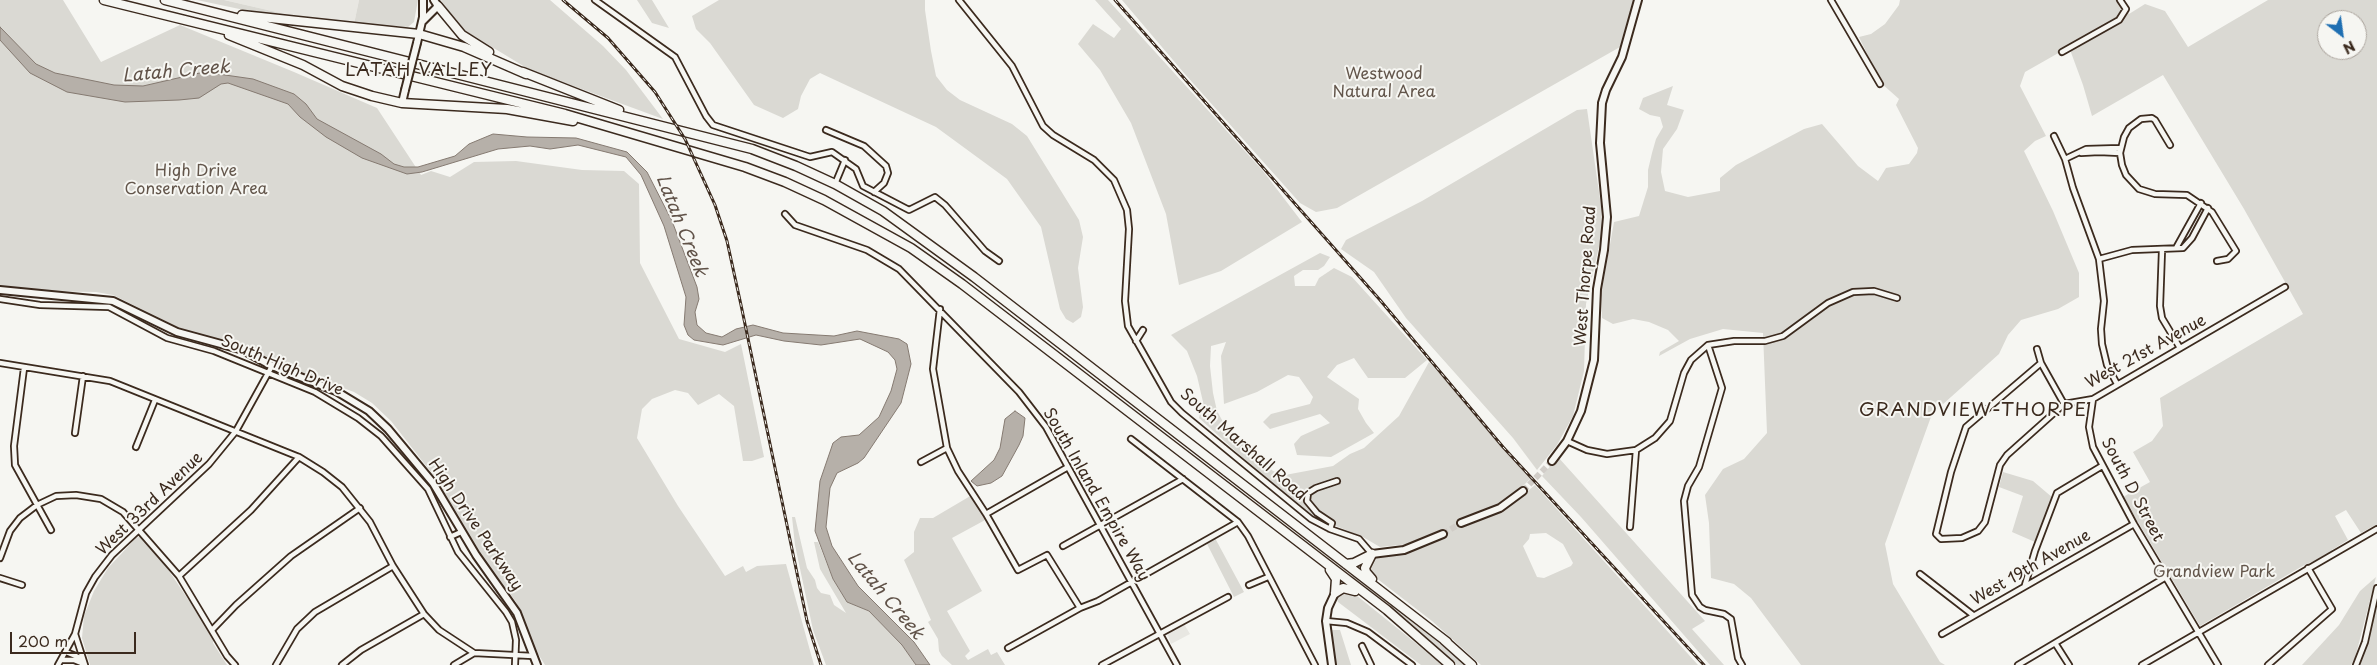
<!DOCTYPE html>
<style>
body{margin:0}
#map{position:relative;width:2377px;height:665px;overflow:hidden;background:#f6f6f2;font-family:"Playpen Sans",sans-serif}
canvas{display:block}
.north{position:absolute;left:2317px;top:10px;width:50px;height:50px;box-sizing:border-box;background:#f6f6f2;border:1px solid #aba49d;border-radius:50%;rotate:150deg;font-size:14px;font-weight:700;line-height:20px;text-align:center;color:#3b2a1e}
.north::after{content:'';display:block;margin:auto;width:18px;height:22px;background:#1f6fb2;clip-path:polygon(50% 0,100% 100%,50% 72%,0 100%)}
.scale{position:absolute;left:10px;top:632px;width:126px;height:22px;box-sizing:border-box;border:2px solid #3b2a1e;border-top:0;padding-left:6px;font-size:15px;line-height:18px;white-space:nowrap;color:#3b2a1e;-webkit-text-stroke:4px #f6f6f2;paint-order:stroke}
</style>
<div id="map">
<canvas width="2377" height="665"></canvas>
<div class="north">N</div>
<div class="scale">200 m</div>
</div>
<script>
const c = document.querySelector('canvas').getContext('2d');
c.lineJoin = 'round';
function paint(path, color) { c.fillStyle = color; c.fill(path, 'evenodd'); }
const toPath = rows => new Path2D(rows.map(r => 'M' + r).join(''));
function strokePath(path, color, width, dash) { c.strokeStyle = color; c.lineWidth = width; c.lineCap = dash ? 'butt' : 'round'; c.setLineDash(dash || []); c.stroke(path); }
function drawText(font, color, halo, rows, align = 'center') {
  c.font = font + ' "Playpen Sans",sans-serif'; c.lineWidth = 4; c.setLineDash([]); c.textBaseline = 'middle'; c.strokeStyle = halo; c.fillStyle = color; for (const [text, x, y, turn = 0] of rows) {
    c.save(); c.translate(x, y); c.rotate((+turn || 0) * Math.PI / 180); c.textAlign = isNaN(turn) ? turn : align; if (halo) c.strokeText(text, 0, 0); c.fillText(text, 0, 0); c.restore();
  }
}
paint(toPath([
 [224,0,359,0,354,24,320,22],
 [1184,624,1190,634,1171,644,1167,633]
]), '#e8e7e2');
paint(toPath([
 [0,0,63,0,101,62,180,25,294,72,377,108,421,175,431,171,450,177,474,162,516,161,582,170,624,171,639,184,640,263,679,339,725,352,741,344,764,457,752,461,743,461,734,406,719,394,698,405,688,393,675,390,652,399,642,409,637,438,678,506,725,576,743,566,746,572,757,566,786,564,814,665,545,665,535,649,516,602,474,546,438,481,391,421,372,403,354,392,276,363,242,346,184,330,113,295,96,292,30,291,0,286],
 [197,0,224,0,320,22,277,17],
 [359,0,418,0,414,22,408,27,354,24],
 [441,0,550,0,603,46,626,70,663,119,530,70,464,30,455,21],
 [637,0,652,0,669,28,652,23],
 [719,0,925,0,925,10,931,51,936,76,947,90,960,100,1012,124,1027,136,1079,220,1083,237,1078,268,1083,307,1081,317,1073,323,1066,319,1060,309,1041,227,1007,179,936,127,820,73,810,79,801,96,798,109,783,118,754,105,710,43,696,29,692,16],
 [1095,0,1108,0,1263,171,1302,222,1221,271,1179,285,1166,214,1131,123,1100,70,1078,44,1093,24,1114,38,1121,29],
 [1122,0,1635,0,1620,47,1337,208,1316,212,1300,203,1184,73],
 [1900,0,2120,0,2129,14,2145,4,2165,11,2188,47,2268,0,2377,0,2377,524,2361,533,2346,510,2335,516,2348,540,2332,550,2333,554,2306,564,2200,626,2123,497,2150,482,2133,452,2152,441,2163,426,2160,398,2303,314,2244,209,2163,75,2092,116,2083,85,2069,47,2025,72,2020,86,2046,136,2035,141,2024,151,2053,211,2079,273,2079,297,2058,309,2021,320,2008,335,1999,354,1932,414,1885,544,1893,584,1940,662,1945,665,1801,665,1751,598,1734,584,1711,578,1709,523,1705,495,1723,469,1744,459,1767,433,1763,333,1723,329,1690,339,1659,356,1660,352,1679,341,1668,330,1649,322,1633,319,1613,324,1602,318,1601,295,1614,222,1639,216,1648,187,1648,170,1652,153,1656,139,1663,127,1660,117,1650,115,1639,109,1643,98,1673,86,1667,105,1684,110,1677,129,1663,149,1661,172,1665,191,1688,197,1720,191,1720,178,1736,165,1804,129,1822,124,1858,166,1878,181,1886,168,1909,164,1917,153,1918,148,1896,105,1899,99,1881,83,1859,37,1871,34,1885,24,1899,5],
 [2327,20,2357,20,2357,50,2327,50],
 [1587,109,1601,206,1602,233,1586,304,1584,371,1573,416,1557,445,1537,470,1513,438,1406,318,1374,272,1341,249,1346,240,1422,201,1577,110],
 [1320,253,1330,257,1324,266,1318,270,1303,270,1294,276,1295,286,1315,286,1319,278,1334,268,1352,277,1427,360,1405,378,1368,378,1354,358,1337,365,1327,377,1359,399,1358,409,1366,423,1374,433,1331,457,1297,455,1294,444,1301,436,1330,423,1320,414,1270,429,1263,422,1271,414,1310,404,1313,397,1299,377,1288,375,1257,392,1224,404,1221,356,1226,342,1211,346,1210,366,1213,393,1217,411,1227,429,1273,471,1285,475,1333,466,1350,454,1364,448,1399,416,1429,362,1532,477,1514,495,1497,507,1468,516,1460,521,1463,525,1498,513,1512,504,1535,485,1698,665,1481,665,1432,621,1371,574,1368,568,1369,561,1375,558,1429,545,1446,535,1446,529,1409,544,1380,547,1363,537,1314,517,1254,468,1199,418,1203,402,1197,376,1187,351,1171,335],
 [1546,533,1563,544,1573,563,1571,566,1544,578,1537,577,1523,546,1529,539,1530,534],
 [1558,457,1705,621,1692,629,1724,665,1710,665,1581,517,1542,476],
 [2003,472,2033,481,2053,498,2035,542,2012,532,2023,496,1999,487],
 [972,495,987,519,952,538,982,591,947,611,970,651,965,656,968,660,988,649,991,655,997,652,1005,665,952,665,942,656,939,651,938,639,928,622,931,620,904,560,914,552,914,532,920,518,933,518],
 [792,517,795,517,807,568,815,580,817,588,821,593,830,595,834,605,846,613,820,569,814,542,818,542,833,579,847,602,869,611,902,645,916,665,826,665,813,630,795,545],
 [141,536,165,565,198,614,201,615,214,638,213,643,227,665,90,665,82,638,84,616,94,591,108,568,136,538],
 [1215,538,1244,592,1234,597,1206,542],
 [1353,573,1422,628,1465,665,1457,665,1351,577],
 [2376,577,2355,658,2351,665,2302,665,2339,625,2360,591],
 [1345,590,1351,591,1443,665,1421,665,1338,602,1336,597],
 [2377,596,2377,665,2358,665,2366,646],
 [1330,630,1340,630,1351,665,1335,665]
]), '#dad9d3');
const water = toPath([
 [0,27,36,64,55,73,114,85,143,86,204,72,253,79,294,94,306,104,317,119,381,154,394,164,404,167,418,167,455,156,469,144,493,134,527,137,576,138,627,152,647,172,672,221,697,287,699,299,695,312,697,325,706,333,722,337,736,329,753,325,783,333,834,336,857,331,899,339,907,344,911,364,901,403,864,458,858,463,837,473,830,488,826,527,832,546,858,586,914,642,930,665,916,665,902,645,869,611,847,602,833,579,815,531,820,481,833,443,841,437,859,435,879,417,891,391,897,369,895,360,888,352,860,339,821,345,784,341,756,335,723,345,694,340,688,335,684,325,686,297,664,226,641,175,626,157,578,145,550,149,530,146,498,149,422,172,407,174,362,158,326,137,300,117,288,104,228,83,221,84,199,98,179,100,125,102,67,92,30,73,0,40,0,27],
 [1015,411,1025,418,1023,436,1019,445,1002,476,991,483,977,486,971,481,994,460,1000,448,1005,419,1015,411]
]);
paint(water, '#b6b0a9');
strokePath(water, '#857a71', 1);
strokePath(toPath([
 [1523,491,1552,461],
 [1443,534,1461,523]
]), '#d1cdc8', 6, [6, 3]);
const street = toPath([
 [595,0,675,57,706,116,713,125,810,157,832,152,856,169,863,186,909,210,935,197,945,205,985,251,999,261],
 [959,0,1012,66,1043,126,1053,135,1094,160,1114,180,1127,210,1129,229,1125,301,1128,326,1171,402,1182,413,1311,519,1330,529,1359,539,1372,554],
 [1831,0,1880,84],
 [2062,52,2119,20,2126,9,2120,0],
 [826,130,864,146,886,166,888,173,884,183,874,192],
 [2054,136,2065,159,2073,188,2099,259,2104,301,2101,329,2102,344,2107,365,2117,384],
 [2170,145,2155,120,2152,118,2141,119,2129,128,2124,137,2120,153,2122,165,2126,175,2139,189,2155,194,2187,195,2212,212,2236,251,2228,259,2217,261],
 [2081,153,2099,152,2120,153],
 [2065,159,2086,149,2120,148],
 [835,184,845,160],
 [785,214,795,225,867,250,899,269,1019,392,1046,427,1177,665],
 [2176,248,2201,203],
 [2162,250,2160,306,2162,318,2180,348],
 [2099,259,2132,250,2183,248,2192,238,2208,208],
 [0,299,40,305,109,307,167,338,214,351,315,392,358,418,381,436,428,489,458,552,506,612,512,622,516,640,515,665],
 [940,309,933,369,947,448,958,471,986,514,1018,570,1047,555,1080,608],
 [1136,341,1143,330],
 [1708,345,1722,388,1699,467,1688,486,1684,501,1692,595,1700,607,1705,610,1724,614,1731,619,1738,658,1742,665],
 [2037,349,2041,363,2064,404],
 [0,363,110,381,299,457,323,472,342,487,370,522,393,566,424,614,439,630,474,653],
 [2041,363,1966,427,1951,472,1936,534,1941,539,1962,538,1978,531,1985,522,2000,465,2007,455,2064,404,2093,399,2285,287],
 [24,368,14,446,15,465,51,530],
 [2093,399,2089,427,2093,447,2134,524,2218,665],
 [75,433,83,376],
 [1131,439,1238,522,1248,536,1315,665],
 [1567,441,1587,450,1607,454,1636,450,1655,438,1670,421,1684,373,1691,360,1708,345,1734,341,1765,341,1783,336,1828,303,1853,292,1874,291,1897,298],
 [136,447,155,400],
 [921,462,947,448],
 [986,514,1068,467],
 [1630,527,1636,450],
 [1330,529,1332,523,1317,513,1307,501,1308,493,1316,488,1337,481],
 [450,537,461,532],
 [1063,546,1183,479],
 [0,558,10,531,20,518,37,505,56,496,76,495,101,499,123,512,179,576,227,656,235,665],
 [1920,574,1973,615],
 [179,576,251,510,299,457],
 [0,578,22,585],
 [1249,585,1268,577],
 [2025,585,2035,551,2057,493,2102,466],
 [1326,621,1347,623,1368,632,1412,665],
 [212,630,236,605,291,556,360,508],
 [75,634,85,665],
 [1942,634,2134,524],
 [2055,643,2069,665],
 [1362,646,1371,665],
 [1008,648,1080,608,1098,601,1238,522],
 [66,652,83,659],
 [62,660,74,660,84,664],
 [58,665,75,634,86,593,95,577,112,555,209,464,236,431,272,366],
 [276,665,297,629,315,612,393,566],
 [342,665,361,650,424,614],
 [454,665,474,653,533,656],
 [1102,665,1228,597],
 [2018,665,2166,577],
 [2142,665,2377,529],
 [2268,665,2332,609,2308,568],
 [2356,665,2365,642,2377,588]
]);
const secondary = toPath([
 [422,22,438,6,434,0],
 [417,43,423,17,423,0],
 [402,103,405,90],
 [0,290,113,301,177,332,243,350,272,366,336,391,369,411,388,429,433,483,476,555,517,613,537,665],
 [1552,461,1567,441,1581,411,1594,360,1597,289,1604,250,1607,217,1600,143,1602,103,1606,90,1622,57,1638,0],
 [1461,523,1500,508,1523,491],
 [1372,554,1404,550,1443,534],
 [1332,665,1326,621,1328,608,1335,593]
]);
const highway = toPath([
 [104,0,565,114,745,167,785,182,824,200,911,248,962,284,1387,610,1450,665],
 [165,0,752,149,796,166,835,184,883,211,974,277,1447,642],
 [438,6,462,35,489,52],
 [242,15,419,34,464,47,526,74],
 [229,35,303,65,342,86,372,96,402,103,507,109,573,121],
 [523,72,619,110],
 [1372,554,1365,568,1366,572,1372,579],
 [1346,564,1354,563,1372,554],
 [1330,570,1336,579,1335,593],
 [1335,593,1343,588,1355,591],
 [1444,640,1472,665]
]);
strokePath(street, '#3b2a1e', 8);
strokePath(secondary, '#3b2a1e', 10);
strokePath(highway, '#3b2a1e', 11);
strokePath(street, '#f6f6f2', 4.5);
strokePath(secondary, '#f6f6f2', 6);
strokePath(highway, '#f6f6f2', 8);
const rail = toPath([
 [563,0,608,38,655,92,685,139,715,205,727,241,741,305,807,621,821,665],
 [1115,0,1380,300,1503,447,1704,665]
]);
strokePath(rail, '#3b2a1e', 3);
strokePath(rail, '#f6f6f2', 1, [4]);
const secondaryBridge = toPath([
 [405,90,417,43]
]);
strokePath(secondaryBridge, '#3b2a1e', 10, []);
strokePath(secondaryBridge, '#f6f6f2', 6);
drawText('16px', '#63564b', '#f6f6f2', [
 ["Westwood",1384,75],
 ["Natural Area",1384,93],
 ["High Drive",196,172],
 ["Conservation Area",196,190],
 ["Grandview Park",2214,573]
]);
drawText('16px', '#3b2a1e', '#f6f6f2', [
 ["West Thorpe Road",1586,276,-86],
 ["West 21st Avenue",2146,352,-29],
 ["South High Drive",282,366,23],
 ["South Marshall Road",1243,445,41],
 ["South D Street",2132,490,62],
 ["South Inland Empire Way",1096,495,60],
 ["West 33rd Avenue",150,504,-44],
 ["High Drive Parkway",475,525,56],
 ["West 19th Avenue",2031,568,-30]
]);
c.letterSpacing = '1px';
drawText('18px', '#3b2a1e', '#f6f6f2', [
 ["LATAH VALLEY",419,71]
]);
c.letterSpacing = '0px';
drawText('italic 18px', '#605248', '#f6f6f2', [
 ["Latah Creek",176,72,-5],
 ["Latah Creek",681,226,68],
 ["Latah Creek",885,596,50]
]);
c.letterSpacing = '1px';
drawText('19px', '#3b2a1e', '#f6f6f2', [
 ["GRANDVIEW-THORPE",1973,411]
]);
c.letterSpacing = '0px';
</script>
